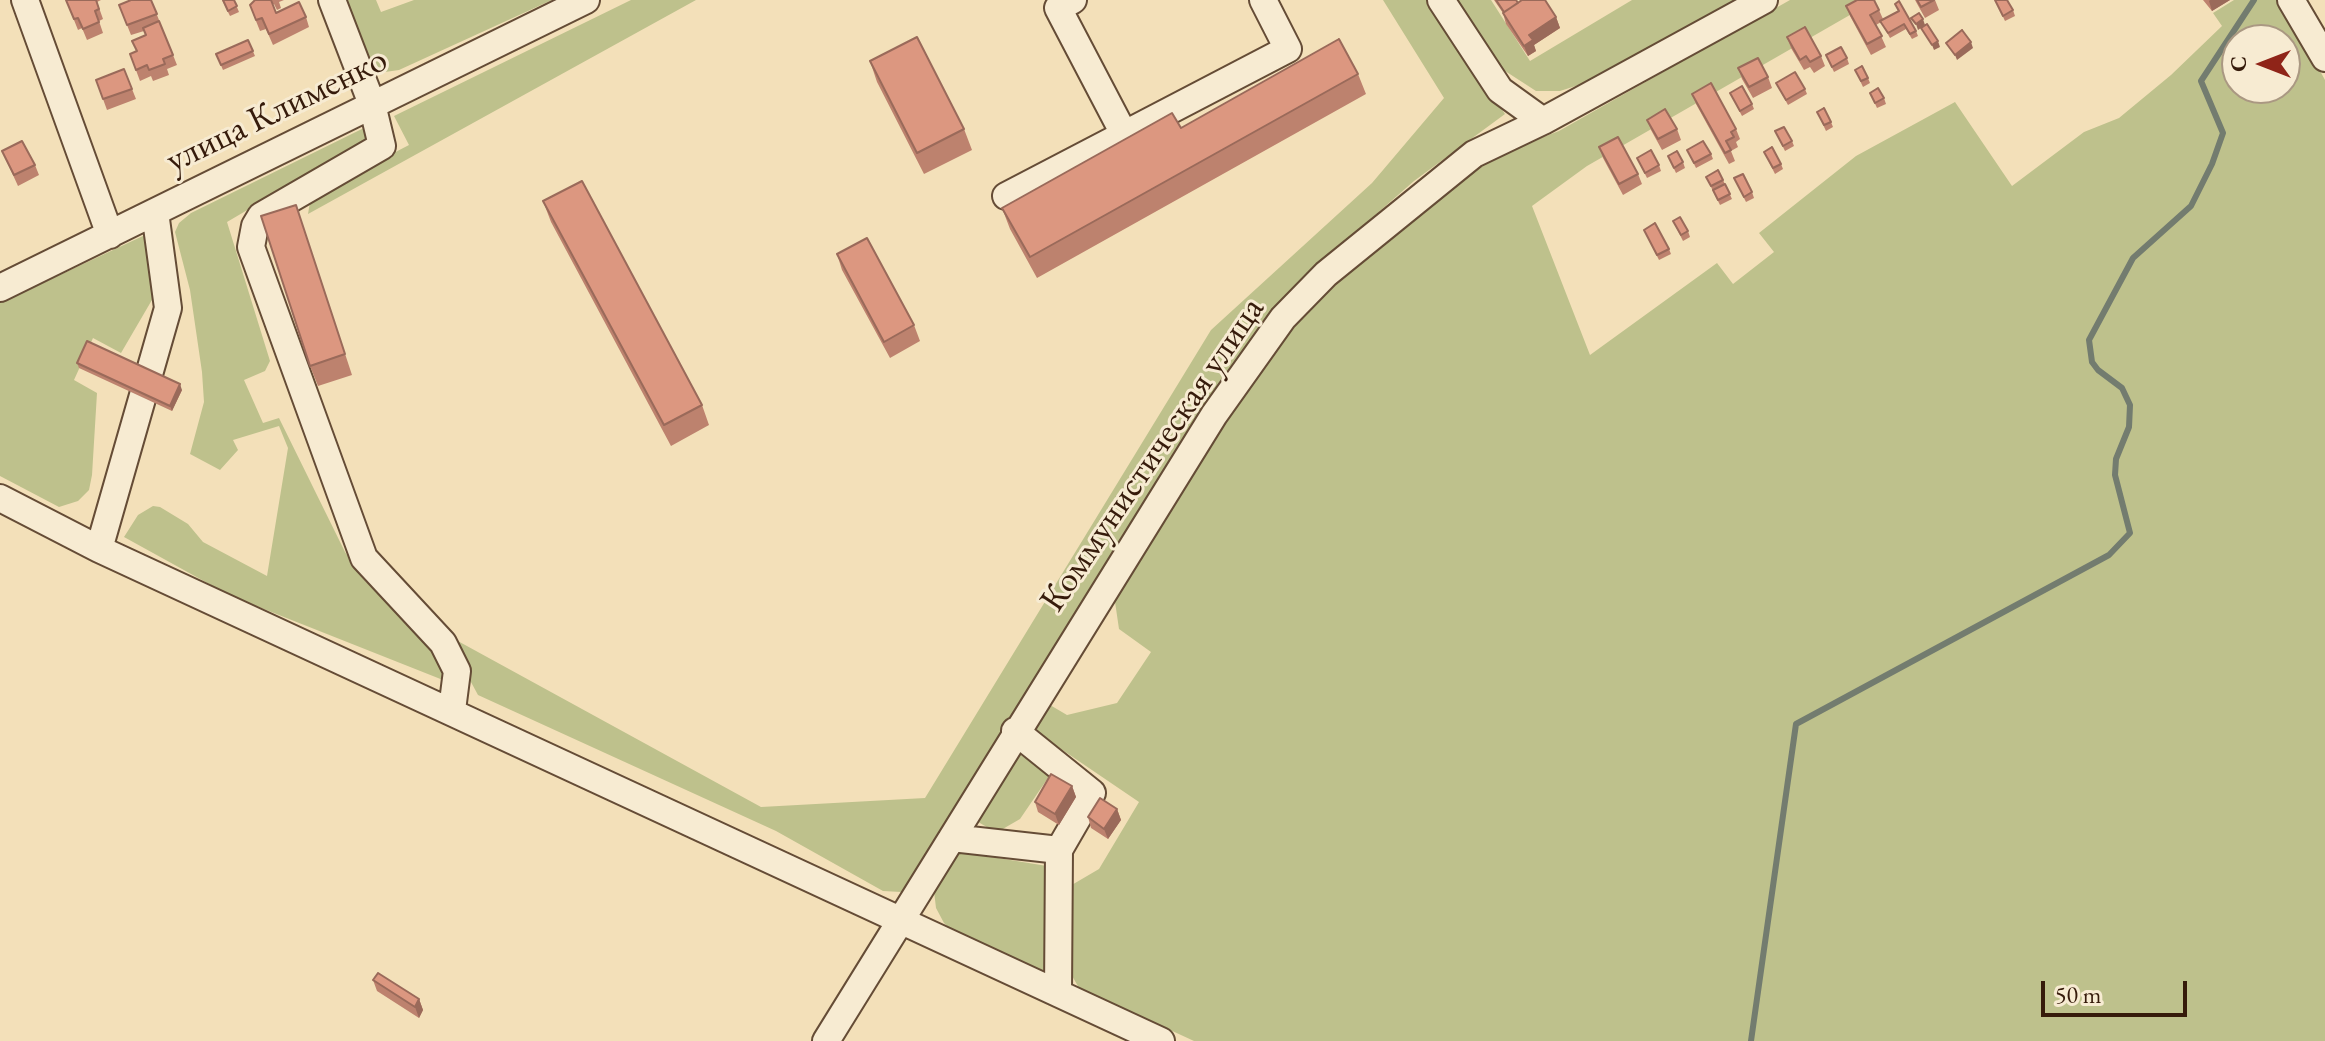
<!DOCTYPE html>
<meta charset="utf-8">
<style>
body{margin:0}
#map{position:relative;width:2325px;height:1041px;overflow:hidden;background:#f3e0b9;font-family:"EB Garamond",serif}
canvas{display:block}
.north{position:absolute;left:2221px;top:24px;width:80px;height:80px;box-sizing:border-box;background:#f7ebd2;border:2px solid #aa9882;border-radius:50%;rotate:270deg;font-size:22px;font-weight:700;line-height:32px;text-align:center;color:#361b0b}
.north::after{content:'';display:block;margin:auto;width:28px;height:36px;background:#8f2418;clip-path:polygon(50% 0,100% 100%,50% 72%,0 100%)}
.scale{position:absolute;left:2041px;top:981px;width:146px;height:36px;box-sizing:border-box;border:4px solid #361b0b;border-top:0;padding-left:10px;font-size:24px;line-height:28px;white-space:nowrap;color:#361b0b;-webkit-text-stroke:6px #f7ebd2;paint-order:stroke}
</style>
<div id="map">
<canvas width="2325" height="1041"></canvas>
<div class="north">С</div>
<div class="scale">50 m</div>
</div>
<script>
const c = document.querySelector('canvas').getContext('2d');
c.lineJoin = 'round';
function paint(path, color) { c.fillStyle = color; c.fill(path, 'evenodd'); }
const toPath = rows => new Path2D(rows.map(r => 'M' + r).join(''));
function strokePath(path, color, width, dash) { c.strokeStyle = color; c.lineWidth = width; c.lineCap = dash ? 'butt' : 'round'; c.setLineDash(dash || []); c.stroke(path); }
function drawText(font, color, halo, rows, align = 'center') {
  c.font = font + ' "EB Garamond",serif'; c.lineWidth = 6; c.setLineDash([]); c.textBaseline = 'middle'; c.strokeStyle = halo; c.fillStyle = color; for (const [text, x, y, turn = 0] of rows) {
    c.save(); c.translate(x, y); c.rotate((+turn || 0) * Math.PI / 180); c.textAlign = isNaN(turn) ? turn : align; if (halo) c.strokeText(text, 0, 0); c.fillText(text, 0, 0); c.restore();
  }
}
paint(toPath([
 [347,0,376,0,381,12,414,0,552,0,399,70,385,72,372,66],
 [631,0,696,0,308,214,311,196,409,145,394,116],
 [1383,0,1428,0,1505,114,1414,181,1324,260,1279,306,1246,346,914,884,901,892,883,891,776,831,478,695,445,634,761,807,925,798,1211,330,1372,183,1444,98],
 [1455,0,1491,0,1530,61,1632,0,1735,0,1588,82,1560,91,1536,91,1502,69],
 [1790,0,1876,0,1587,166,1532,206,1590,355,1717,263,1733,284,1774,252,1759,233,1856,156,1955,102,2012,186,2084,132,2119,118,2171,75,2222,26,2213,13,2234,0,2281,0,2325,80,2325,1041,1194,1041,1079,988,1067,967,1070,886,1099,869,1139,802,1033,730,1050,705,1067,715,1117,703,1151,652,1119,629,1114,595,1276,346,1311,306,1394,228,1483,160,1559,131],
 [2237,40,2285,40,2285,88,2237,88],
 [368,126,373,136,227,222,270,361,265,371,244,380,263,423,279,418,345,552,365,581,429,640,448,670,443,680,231,596,124,537,138,515,153,506,160,507,188,524,203,542,267,576,288,448,279,426,233,440,238,450,220,470,190,454,204,402,202,372,190,290,175,232,179,223,191,213],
 [145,235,156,293,121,353,93,338,74,380,97,393,92,475,89,490,78,501,59,507,0,476,0,303],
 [1015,751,1050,775,1020,819,1001,830,992,830,973,819],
 [955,851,1047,866,1053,975,956,934,944,923,936,908,934,891]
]), '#bec18c');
strokePath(toPath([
 [1751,1041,1796,724,2109,555,2130,533,2115,475,2116,459,2129,427,2130,405,2122,388,2098,370,2092,362,2089,340,2133,258,2191,206,2212,164,2223,133,2201,81,2254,0]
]), '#737c6f', 6);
const minor = toPath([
 [25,0,110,235],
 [332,0,372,104,382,146,261,216,255,226,251,247,364,558,443,643,457,671,452,710],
 [1073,0,1058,8,1124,134],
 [1441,0,1500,90,1543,121],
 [2291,0,2325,58],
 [1006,196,1288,49,1263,0],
 [0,288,586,0],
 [0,498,99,549,1161,1041],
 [99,549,168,308,155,212],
 [1015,731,1092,793,1059,850,1058,993],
 [952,838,1059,850],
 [826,1041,1214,415,1283,318,1326,274,1474,154,1543,121,1764,0]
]);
strokePath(minor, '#654c36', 30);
strokePath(minor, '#f7ebd2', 26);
paint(toPath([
 [66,0,101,0,97,2,103,19,99,21,103,33,87,40,82,28,78,30],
 [151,0,177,65,167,69,169,75,153,81,151,76,140,81,130,54,137,51,146,35,144,31,131,35,119,5],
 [222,0,234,0,239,12,230,16],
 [255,0,284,0,279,2,281,8,277,10,274,4,273,4,276,13,306,17,309,27,273,45,266,29,260,31,254,16,250,5],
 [1494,0,1516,0,1518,3,1556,17,1560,28,1534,45,1536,51,1528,56,1506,24,1503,13],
 [1915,0,1935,0,1939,10,1925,18],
 [1995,0,2013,10,2015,16,2005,21],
 [2203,0,2230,0,2212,11],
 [1895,4,1916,31,1918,36,1912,39,1906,29,1890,38,1881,22,1876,25,1886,47,1871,55,1850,16,1846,6,1879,10,1883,19,1898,11],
 [1787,37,1821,56,1825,66,1814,73,1810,67,1804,70,1791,48],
 [248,40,255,56,223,70,216,54],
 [1826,55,1847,58,1849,64,1834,72],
 [870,61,964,129,972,150,924,174,877,82],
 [1738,68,1768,77,1772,88,1753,98,1742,79],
 [124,69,136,99,107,110,96,80],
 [1855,70,1868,78,1870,83,1863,87],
 [1358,74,1366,94,1037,278,1010,229,1002,208,1181,128],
 [1776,83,1805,89,1807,94,1788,105],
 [1730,93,1752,104,1754,109,1742,116],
 [1870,93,1884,98,1886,104,1877,108],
 [1692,94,1736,129,1740,139,1736,142,1738,147,1731,151,1735,161,1729,164,1696,104],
 [1817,112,1831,122,1833,127,1826,131],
 [1647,120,1677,129,1681,140,1662,150,1651,130],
 [1775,131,1792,141,1794,146,1785,151],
 [1599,147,1638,174,1642,184,1623,195,1603,158],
 [1687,150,1711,154,1713,159,1696,168],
 [2,151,35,165,39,175,18,186],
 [1764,152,1781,164,1783,169,1775,174],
 [1668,156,1683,162,1685,168,1676,173],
 [1637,158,1659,165,1661,171,1647,178],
 [1706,177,1723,180,1732,199,1720,205],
 [1734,178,1752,192,1754,198,1746,202],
 [543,201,702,405,709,425,671,446,551,222],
 [1673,221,1688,231,1690,237,1683,241],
 [303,226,352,375,318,386,310,366],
 [1644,230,1669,249,1671,254,1659,260],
 [837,254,914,325,920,341,890,358,842,270],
 [77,363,182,390,172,411,79,368],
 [1072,786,1076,797,1059,825,1038,812,1035,802],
 [1117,809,1121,820,1108,839,1091,828,1088,817],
 [373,980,419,999,423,1010,419,1018,377,991]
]), '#bd826e');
paint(toPath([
 [2210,0,2230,0,2212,11,2209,1],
 [1556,17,1560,28,1534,45,1536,51,1528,56,1524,46,1529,35],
 [1923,19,1925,25,1918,30,1916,24],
 [1938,41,1940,47,1934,50,1932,45],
 [1971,42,1973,48,1957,60,1955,55],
 [180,384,182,390,172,411,170,406],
 [1072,786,1076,797,1059,825,1055,814],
 [1117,809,1121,820,1108,839,1104,829],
 [419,999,423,1010,419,1018,415,1007]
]), '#9a6a5a');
const building = toPath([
 [66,0,96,0,99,9,95,11,99,22,83,29,78,18,74,19,66,0],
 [131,0,151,0,157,14,127,25,119,5,131,0],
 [223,0,234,0,237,6,228,11,223,0],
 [255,0,271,0,276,13,299,2,306,17,269,34,262,18,256,20,250,5,255,0],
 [1496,0,1516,0,1518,3,1504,12,1496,0],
 [1522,0,1545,0,1556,17,1529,35,1533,40,1524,46,1503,13,1522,0],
 [1857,0,1874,0,1879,10,1870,15,1882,36,1867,44,1846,6,1857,0],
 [1917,0,1934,0,1921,7,1917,0],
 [1995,0,2007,0,2013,10,2003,16,1995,0],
 [1899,1,1916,31,1910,34,1904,24,1888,33,1880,21,1899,11,1895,4,1899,1],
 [1919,13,1923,19,1916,24,1911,18,1919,13],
 [159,21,173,55,163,59,165,64,149,70,147,65,136,70,130,54,137,51,132,41,146,35,143,28,159,21],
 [1927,24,1938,41,1932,45,1921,28,1927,24],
 [1805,27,1821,56,1810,62,1806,56,1800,60,1787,37,1805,27],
 [1962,30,1971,42,1955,55,1946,43,1962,30],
 [917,37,964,129,917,153,870,61,917,37],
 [1339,39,1358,74,1030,257,1002,208,1172,113,1181,128,1339,39],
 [248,40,253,51,221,65,216,54,248,40],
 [1841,47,1847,58,1832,67,1826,55,1841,47],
 [1758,58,1768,77,1749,87,1738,68,1758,58],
 [1862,66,1868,78,1861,81,1855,70,1862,66],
 [124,69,132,89,103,99,96,80,124,69],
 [1795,72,1805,89,1786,100,1776,83,1795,72],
 [1711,83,1736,129,1731,132,1734,137,1726,141,1731,150,1725,153,1692,94,1711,83],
 [1742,86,1752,104,1740,111,1730,93,1742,86],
 [1878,88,1884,98,1875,103,1870,93,1878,88],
 [1824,108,1831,122,1824,125,1817,112,1824,108],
 [1665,109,1677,129,1658,139,1647,120,1665,109],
 [1784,127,1792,141,1783,146,1775,131,1784,127],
 [1618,137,1638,174,1619,184,1599,147,1618,137],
 [22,141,35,165,14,175,2,151,22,141],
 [1703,141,1711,154,1694,163,1687,150,1703,141],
 [1772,147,1781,164,1773,168,1764,152,1772,147],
 [1651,150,1659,165,1645,173,1637,158,1651,150],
 [1677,151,1683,162,1674,168,1668,156,1677,151],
 [1718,170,1723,180,1711,186,1706,177,1718,170],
 [1743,174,1752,192,1744,197,1734,178,1743,174],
 [582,181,702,405,664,425,543,201,582,181],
 [1725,184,1730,194,1718,200,1713,190,1725,184],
 [296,205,345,354,310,366,261,216,296,205],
 [1680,217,1688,231,1681,235,1673,221,1680,217],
 [1655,223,1669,249,1657,255,1644,230,1655,223],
 [867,238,914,325,884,342,837,254,867,238],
 [87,341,180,384,170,406,77,363,87,341],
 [1051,774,1072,786,1055,814,1035,802,1051,774],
 [1100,798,1117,809,1104,829,1088,817,1100,798],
 [378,973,419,999,415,1007,373,980,378,973]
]);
paint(building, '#dc9780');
strokePath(building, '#9a6a5a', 2);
drawText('36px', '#361b0b', '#f7ebd2', [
 ["улица Клименко",277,111,-26],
 ["Коммунистическая улица",1153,455,-56]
]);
</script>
